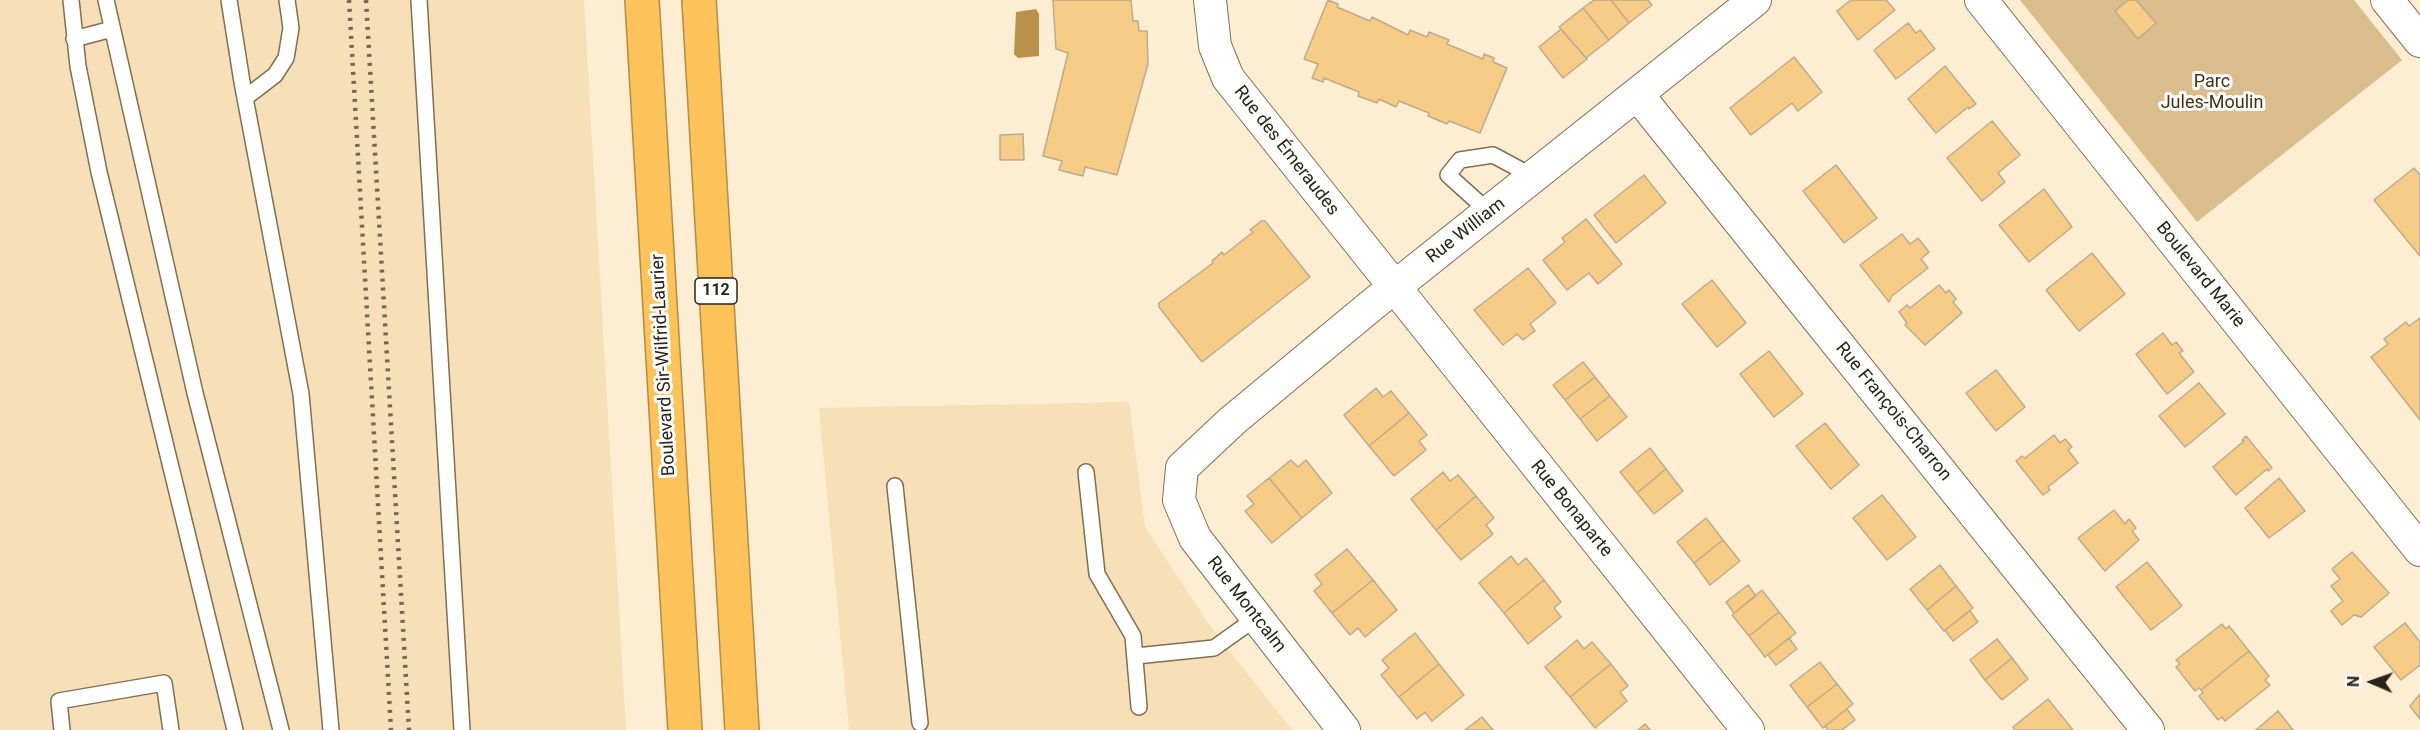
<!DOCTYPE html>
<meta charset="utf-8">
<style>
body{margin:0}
#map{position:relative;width:2420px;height:730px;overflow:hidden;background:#fdedd3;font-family:Roboto,sans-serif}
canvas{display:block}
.north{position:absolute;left:2342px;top:652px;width:60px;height:60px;-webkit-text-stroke:4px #fff;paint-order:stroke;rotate:272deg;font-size:16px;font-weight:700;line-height:24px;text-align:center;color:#2b2317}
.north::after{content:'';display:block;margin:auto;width:21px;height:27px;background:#2b2317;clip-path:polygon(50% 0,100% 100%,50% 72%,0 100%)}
</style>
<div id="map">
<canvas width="2420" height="730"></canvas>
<div class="north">N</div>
</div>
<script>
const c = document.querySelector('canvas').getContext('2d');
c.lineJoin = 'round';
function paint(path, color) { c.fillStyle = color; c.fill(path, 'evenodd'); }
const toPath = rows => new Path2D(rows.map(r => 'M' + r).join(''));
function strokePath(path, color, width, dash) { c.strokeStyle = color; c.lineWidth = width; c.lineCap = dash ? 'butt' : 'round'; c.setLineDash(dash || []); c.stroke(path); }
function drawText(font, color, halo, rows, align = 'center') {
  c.font = font + ' Roboto,sans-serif'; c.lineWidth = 6; c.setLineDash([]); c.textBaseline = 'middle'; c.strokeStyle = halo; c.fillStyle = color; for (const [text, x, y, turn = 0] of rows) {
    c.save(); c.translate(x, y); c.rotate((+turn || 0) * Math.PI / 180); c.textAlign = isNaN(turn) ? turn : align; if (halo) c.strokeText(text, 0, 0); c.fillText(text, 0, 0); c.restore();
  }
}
paint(toPath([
 [0,0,584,0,626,730,0,730],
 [1129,402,1145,527,1210,626,1292,730,849,730,819,408]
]), '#f7dfb7');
paint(toPath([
 [2020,0,2354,0,2402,60,2197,222]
]), '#dabd8c');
paint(toPath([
 [1036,9,1039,14,1039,56,1018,58,1014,54,1016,12]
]), '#b8914b');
const building = toPath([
 [1053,0,1131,0,1133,21,1138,21,1139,31,1147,31,1148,64,1117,175,1085,167,1083,176,1059,170,1062,161,1043,156,1068,53,1056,49,1053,0],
 [1328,0,1338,4,1337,7,1370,21,1372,17,1408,35,1410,30,1427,37,1429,32,1449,40,1447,44,1483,59,1484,54,1494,58,1493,62,1507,68,1480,133,1449,121,1447,124,1428,116,1429,113,1399,101,1396,107,1379,99,1377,103,1358,96,1359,92,1324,78,1323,82,1312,78,1318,64,1304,59,1328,0],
 [1594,0,1611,0,1629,23,1609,40,1583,8,1594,0],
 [1611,0,1648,0,1652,5,1629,23,1611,0],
 [1851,0,1886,0,1895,10,1858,40,1837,11,1851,0],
 [2128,0,2136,0,2156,23,2138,39,2115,11,2128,0],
 [1583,8,1609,40,1586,58,1559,27,1583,8],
 [1908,23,1916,33,1920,30,1935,49,1896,79,1874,50,1908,23],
 [1561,29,1587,59,1563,78,1539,47,1561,29],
 [1794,57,1822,92,1798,111,1792,103,1751,135,1730,108,1794,57],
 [1945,66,1976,104,1969,109,1968,107,1936,133,1908,99,1945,66],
 [1992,121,2020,155,1998,173,2005,182,1982,201,1947,158,1992,121],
 [1023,134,1024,160,1000,160,1000,135,1023,134],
 [1836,165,1877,218,1844,243,1803,191,1836,165],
 [2414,168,2420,175,2420,256,2374,200,2414,168],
 [1644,175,1666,203,1616,243,1594,215,1644,175],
 [2044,189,2072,227,2029,262,1999,225,2044,189],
 [1586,219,1622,264,1598,284,1589,273,1567,290,1543,260,1565,242,1562,238,1586,219],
 [1261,221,1265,221,1310,277,1202,362,1159,307,1159,303,1213,263,1212,261,1222,252,1224,255,1253,232,1250,230,1261,221],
 [1902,234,1910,244,1918,238,1929,252,1921,259,1928,268,1892,296,1889,302,1860,265,1902,234],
 [2092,253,2125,294,2079,331,2046,290,2092,253],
 [1528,268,1556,303,1530,324,1535,331,1523,340,1517,334,1503,345,1474,310,1528,268],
 [1712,280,1746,323,1717,347,1682,304,1712,280],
 [1939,285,1946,293,1949,290,1956,299,1953,302,1962,313,1925,345,1905,325,1907,323,1899,312,1907,305,1910,308,1939,285],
 [2420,318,2420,420,2371,357,2388,344,2384,339,2406,322,2409,326,2420,318],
 [2163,333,2172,345,2176,342,2183,351,2179,353,2194,372,2167,394,2136,354,2163,333],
 [1769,351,1803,394,1774,417,1740,374,1769,351],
 [1583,362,1595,377,1565,400,1553,385,1583,362],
 [1996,370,2025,407,1996,431,1966,393,1996,370],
 [1595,377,1610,396,1580,419,1565,400,1595,377],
 [2199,383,2225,414,2185,447,2159,416,2199,383],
 [1376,388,1383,397,1391,391,1409,413,1369,446,1344,415,1376,388],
 [1610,396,1627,417,1597,441,1580,419,1610,396],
 [1409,413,1427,435,1419,441,1426,450,1394,476,1369,446,1409,413],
 [1825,423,1859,465,1831,489,1796,446,1825,423],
 [2054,435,2060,443,2065,439,2072,447,2068,450,2078,463,2048,487,2050,490,2043,495,2016,461,2022,456,2025,458,2054,435],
 [2246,436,2272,468,2268,471,2267,469,2236,495,2213,467,2244,441,2242,440,2246,436],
 [1650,448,1666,469,1637,493,1620,472,1650,448],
 [1291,460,1298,467,1306,460,1332,493,1302,518,1269,478,1291,460],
 [1666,469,1683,491,1654,514,1637,493,1666,469],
 [1443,472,1450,481,1458,475,1476,496,1436,530,1411,499,1443,472],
 [1269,478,1302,518,1272,543,1245,511,1254,504,1247,496,1269,478],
 [2279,478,2305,511,2269,538,2245,508,2279,478],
 [1882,495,1916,537,1887,560,1853,518,1882,495],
 [1476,496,1494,518,1486,525,1493,534,1461,560,1436,530,1476,496],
 [2114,510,2125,524,2129,519,2136,528,2132,531,2139,540,2105,571,2078,538,2114,510],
 [1706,518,1723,540,1694,563,1677,542,1706,518],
 [1723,540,1740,561,1710,585,1694,563,1723,540],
 [1347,549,1373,580,1332,613,1314,591,1322,584,1315,575,1347,549],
 [2352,552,2389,593,2361,617,2354,615,2342,625,2331,611,2343,601,2331,586,2340,579,2332,569,2352,552],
 [1511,556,1518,565,1526,558,1544,580,1504,613,1479,583,1511,556],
 [2147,562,2182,606,2151,630,2116,587,2147,562],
 [1940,565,1956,586,1927,610,1910,589,1940,565],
 [1373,580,1397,610,1365,637,1358,628,1350,635,1332,613,1373,580],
 [1544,580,1561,602,1554,608,1561,617,1528,644,1504,613,1544,580],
 [1748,585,1756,596,1734,613,1726,602,1748,585],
 [1956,586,1973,608,1944,631,1927,610,1956,586],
 [1762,590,1779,612,1749,636,1732,615,1762,590],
 [1970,611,1978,622,1953,641,1945,630,1970,611],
 [1779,612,1796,633,1765,657,1749,636,1779,612],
 [2405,623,2420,642,2420,665,2401,680,2374,647,2405,623],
 [2222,624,2226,629,2229,626,2249,651,2201,690,2199,688,2195,691,2176,667,2180,664,2176,660,2222,624],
 [1415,633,1439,664,1399,697,1381,675,1389,668,1382,660,1415,633],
 [1789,638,1797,649,1776,665,1768,655,1789,638],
 [1997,639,2012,658,1985,680,1970,660,1997,639],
 [1577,640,1584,649,1592,642,1611,664,1570,697,1545,667,1577,640],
 [2249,651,2269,676,2265,680,2270,685,2225,721,2222,717,2218,720,2199,696,2203,693,2201,690,2249,651],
 [2012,658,2028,679,2002,700,1985,680,2012,658],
 [1820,662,1837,684,1807,707,1790,685,1820,662],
 [1439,664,1464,695,1432,721,1425,712,1417,719,1399,697,1439,664],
 [1611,664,1628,686,1620,692,1627,701,1595,728,1570,697,1611,664],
 [1837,684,1853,704,1823,728,1807,707,1837,684],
 [2420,694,2420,719,2410,706,2420,694],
 [2048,699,2073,730,2015,730,2013,727,2048,699],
 [1847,709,1855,720,1842,730,1828,730,1825,726,1847,709],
 [2278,711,2293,730,2256,730,2278,711],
 [1482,717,1493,730,1465,730,1482,717],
 [1645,724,1650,730,1638,730,1645,724]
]);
paint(building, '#f6cc86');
strokePath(building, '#beab8c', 1.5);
const lane = toPath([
 [71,0,78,66,99,172,235,730],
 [106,0,195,393,281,730],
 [229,0,242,82,301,394,331,730],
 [419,0,462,730],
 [74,39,112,29],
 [245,98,275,75,286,58,291,28,287,0],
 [1489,212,1448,175,1460,160,1493,155,1534,177],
 [1086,472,1097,574,1133,636,1139,707],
 [895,486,920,723],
 [1136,656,1214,648,1256,618],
 [62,730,59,701,164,683,171,730]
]);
const street = toPath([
 [1210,0,1215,46,1228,78,1748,730],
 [1981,0,2420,550],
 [2387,0,2420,41],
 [1637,94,2148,730],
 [1344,730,1195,538,1179,500,1182,468,1232,421,1372,305,1755,0]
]);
const highway = toPath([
 [642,0,685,730],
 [699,0,742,730]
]);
strokePath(lane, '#816f52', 18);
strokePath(street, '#816f52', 34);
strokePath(highway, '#b38b43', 36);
strokePath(lane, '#fff', 15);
strokePath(street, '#fff', 32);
strokePath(highway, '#fcc35a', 33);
strokePath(toPath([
 [349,0,391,730],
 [366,0,409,730]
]), '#746958', 4.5, [3, 6]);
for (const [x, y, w] of [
 [716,291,42]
]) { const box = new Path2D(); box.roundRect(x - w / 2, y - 13, w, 26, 4.5); c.fillStyle = '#fff'; c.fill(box); strokePath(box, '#2b2317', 1.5); }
drawText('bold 16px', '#2b2317', null, [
 ["112",716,291]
]);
drawText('18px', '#423112', '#fff', [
 ["Parc",2212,82],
 ["Jules-Moulin",2212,103]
]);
drawText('18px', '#2b2317', '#fff', [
 ["Rue des Émeraudes",1286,151,52],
 ["Rue William",1466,231,-38],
 ["Boulevard Marie",2200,275,51],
 ["Boulevard Sir-Wilfrid-Laurier",664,365,-93],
 ["Rue François-Charron",1893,412,51],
 ["Rue Bonaparte",1571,509,51],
 ["Rue Montcalm",1246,605,52]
]);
</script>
